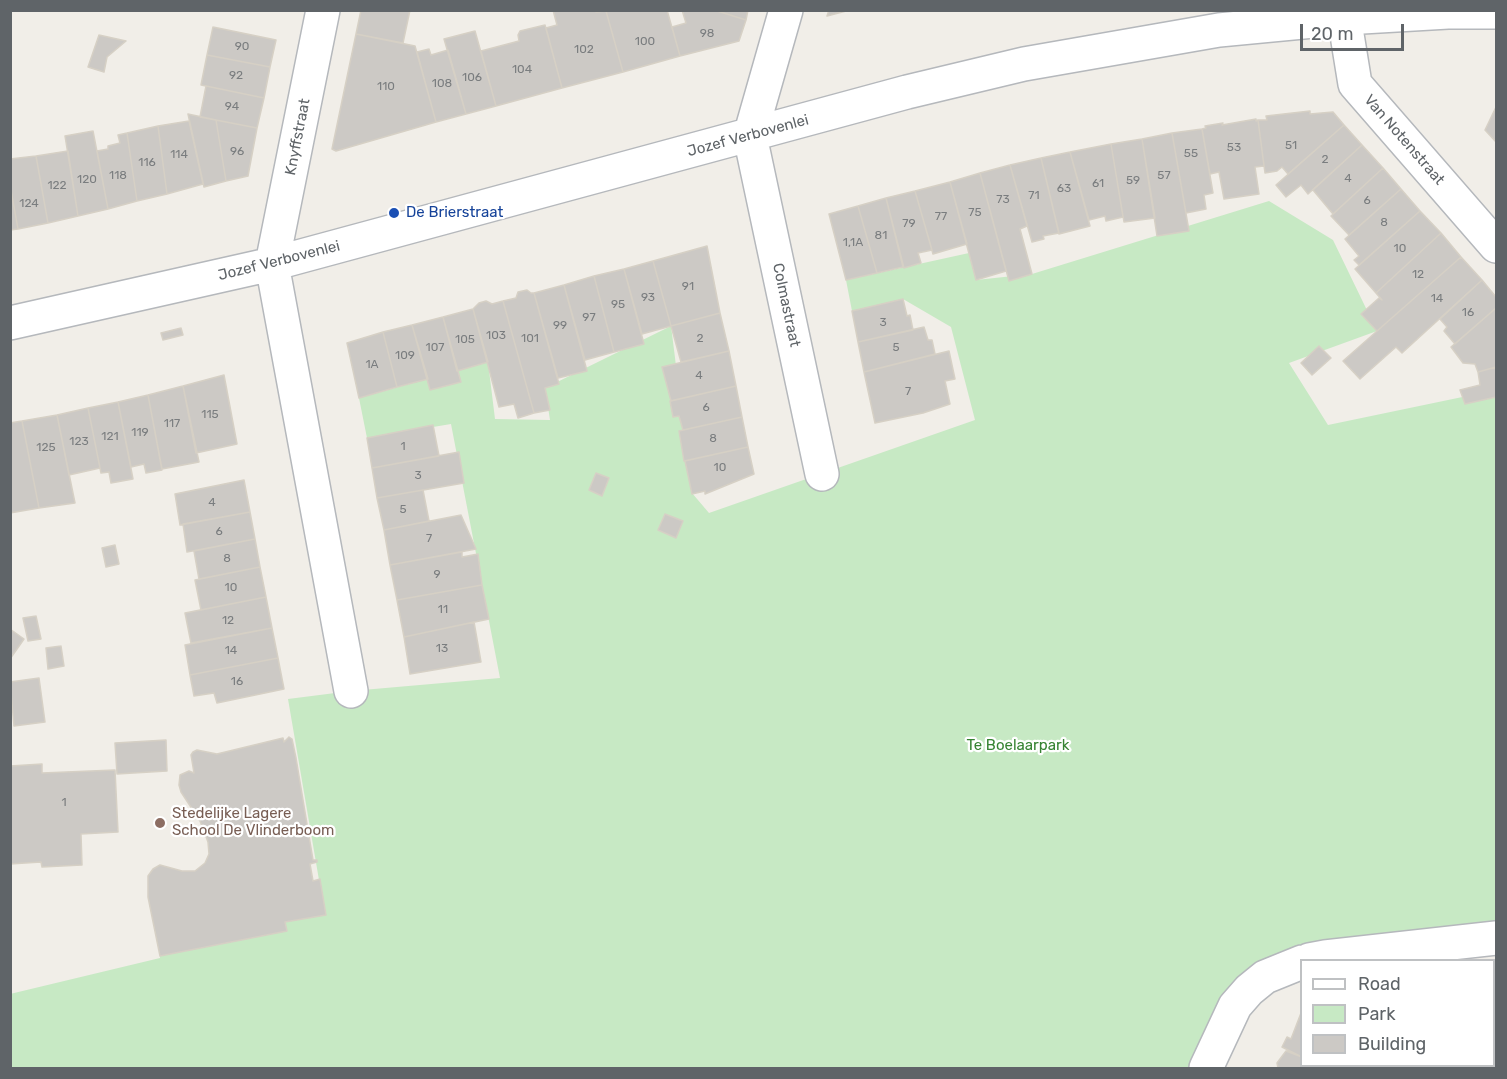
<!DOCTYPE html>
<style>
body{margin:0}
#map{position:relative;width:1507px;height:1079px;overflow:hidden;background:#f1eee8;font-family:Rubik,sans-serif}
canvas{display:block}
.frame{position:absolute;inset:0;border:12px solid #5f6468;pointer-events:none}
.legend{position:absolute;left:1300px;top:959px;width:195px;height:108px;box-sizing:border-box;background:#fff;border:2px solid #bfc1c3;margin:0;padding:8px 10px;list-style:none;font-size:18px;color:#5f6468}
.legend li{display:flex;align-items:center;gap:12px;height:30px}
.legend b{width:30px;border:2px solid #bfc1c3}
.scale{position:absolute;left:1300px;top:24px;width:104px;height:27px;box-sizing:border-box;border:3px solid #5f6468;border-top:0;padding-left:8px;font-size:18px;line-height:21px;white-space:nowrap;color:#5f6468;-webkit-text-stroke:4px #fff;paint-order:stroke}
</style>
<div id="map">
<canvas width="1507" height="1079"></canvas>
<div class="frame"></div>
<ul class="legend">
<li><b style="height:8px;background:#fff"></b>Road</li>
<li><b style="height:16px;background:#c7e9c4"></b>Park</li>
<li><b style="height:16px;background:#ccc9c5"></b>Building</li>
</ul>
<div class="scale">20 m</div>
</div>
<script>
const c = document.querySelector('canvas').getContext('2d');
c.lineJoin = 'round';
function paint(path, color) { c.fillStyle = color; c.fill(path, 'evenodd'); }
const toPath = rows => new Path2D(rows.map(r => 'M' + r).join(''));
function strokePath(path, color, width, dash) { c.strokeStyle = color; c.lineWidth = width; c.lineCap = dash ? 'butt' : 'round'; c.setLineDash(dash || []); c.stroke(path); }
function drawText(font, color, halo, rows, align = 'center') {
  c.font = font + ' Rubik,sans-serif'; c.lineWidth = 4.5; c.setLineDash([]); c.textBaseline = 'middle'; c.strokeStyle = halo; c.fillStyle = color; for (const [text, x, y, turn = 0] of rows) {
    c.save(); c.translate(x, y); c.rotate((+turn || 0) * Math.PI / 180); c.textAlign = isNaN(turn) ? turn : align; if (halo) c.strokeText(text, 0, 0); c.fillText(text, 0, 0); c.restore();
  }
}
paint(toPath([
 [1269,201,1333,240,1377,331,1289,363,1328,425,1496,390,1496,921,1332,940,1295,949,1191,1068,11,1068,10,994,160,958,160,956,287,931,285,922,325,915,288,699,351,691,500,678,451,424,367,438,359,398,488,362,495,419,550,420,545,388,671,326,692,493,709,513,975,420,951,327,903,299,852,311,846,280,969,253,976,280,1032,274],
 [1494,996,1496,996,1496,1068,1484,1068,1483,1066,1494,1066]
]), '#c7e9c4');
const building = toPath([
 [361,10,410,10,403,43,356,34,361,10],
 [553,10,595,10,596,12,606,11,623,72,562,88,546,28,557,25,553,10],
 [667,10,680,56,623,72,606,11,667,10],
 [682,10,714,10,746,20,739,41,680,56,672,27,686,23,682,10],
 [714,10,748,10,746,20,714,10],
 [829,10,850,10,827,16,829,10],
 [545,25,562,88,496,106,481,51,519,41,518,35,520,31,545,25],
 [213,27,276,40,270,67,207,55,213,27],
 [475,31,496,106,466,114,444,39,475,31],
 [356,34,415,46,436,122,336,151,332,149,356,34],
 [99,35,126,41,107,57,104,72,88,67,99,35],
 [429,49,431,55,448,50,466,114,436,122,417,52,429,49],
 [207,55,270,67,264,98,201,85,207,55],
 [206,86,264,98,257,128,200,117,206,86],
 [1496,107,1496,142,1485,130,1496,107],
 [1310,111,1310,114,1333,112,1344,125,1288,174,1282,167,1277,171,1265,173,1258,120,1267,120,1266,116,1310,111],
 [188,114,216,120,226,181,204,187,188,114],
 [1256,119,1256,121,1258,120,1264,166,1255,167,1259,194,1224,199,1219,172,1210,174,1202,129,1206,128,1205,126,1223,123,1222,125,1256,119],
 [216,120,257,128,248,176,226,181,216,120],
 [189,121,203,184,167,194,158,126,189,121],
 [1344,125,1362,145,1308,194,1301,185,1286,197,1276,185,1344,125],
 [158,126,167,194,137,201,127,133,158,126],
 [1202,129,1213,193,1204,195,1206,209,1186,213,1172,133,1202,129],
 [93,131,108,209,78,216,65,136,93,131],
 [127,133,137,201,108,209,97,151,108,149,108,146,120,143,118,135,127,133],
 [1172,133,1189,231,1157,236,1142,139,1172,133],
 [1142,139,1155,218,1124,222,1111,144,1142,139],
 [1111,144,1123,217,1106,221,1105,216,1089,220,1070,152,1111,144],
 [1362,145,1383,168,1333,214,1313,190,1362,145],
 [68,151,78,216,48,223,36,156,68,151],
 [1070,152,1090,226,1059,234,1041,158,1070,152],
 [36,156,48,223,18,229,10,185,10,159,36,156],
 [1041,158,1059,233,1043,236,1044,239,1032,242,1010,165,1041,158],
 [1010,165,1027,226,1020,229,1032,274,1009,281,980,173,1010,165],
 [1383,168,1401,189,1349,235,1331,216,1383,168],
 [980,173,1006,271,976,280,950,182,980,173],
 [950,182,967,244,933,254,915,191,950,182],
 [10,185,18,229,10,230,10,185],
 [1401,189,1420,211,1359,265,1354,260,1359,256,1345,239,1401,189],
 [915,191,932,250,918,253,921,263,904,268,886,198,915,191],
 [886,198,903,267,877,273,858,206,886,198],
 [858,206,877,273,846,280,829,214,858,206],
 [1420,211,1441,233,1376,293,1355,269,1420,211],
 [1441,233,1461,257,1377,331,1361,314,1379,298,1382,300,1376,293,1441,233],
 [707,246,720,313,671,326,653,261,707,246],
 [1461,257,1482,280,1402,353,1396,347,1360,379,1343,361,1461,257],
 [653,261,671,326,642,334,624,269,653,261],
 [624,269,644,344,614,352,594,276,624,269],
 [594,276,614,352,585,360,564,285,594,276],
 [1482,280,1496,297,1496,308,1455,344,1444,331,1447,327,1440,319,1482,280],
 [564,285,587,371,558,378,534,293,564,285],
 [527,290,531,293,534,293,559,384,545,388,550,410,534,413,503,301,516,298,518,292,527,290],
 [903,299,907,316,910,315,913,330,858,342,852,311,903,299],
 [486,301,492,304,503,301,534,413,518,418,514,404,499,407,473,309,479,303,486,301],
 [1496,308,1496,367,1478,372,1475,364,1463,363,1451,347,1496,308],
 [473,309,488,362,457,371,443,317,473,309],
 [720,313,729,351,681,362,671,326,720,313],
 [443,317,461,382,430,390,412,325,443,317],
 [412,325,428,379,397,387,383,332,412,325],
 [924,327,928,340,932,340,935,354,864,372,858,342,924,327],
 [181,328,183,335,163,340,161,333,181,328],
 [383,332,397,387,359,398,347,343,383,332],
 [1319,346,1331,358,1312,375,1301,363,1319,346],
 [729,351,736,386,671,401,662,367,729,351],
 [949,351,955,379,945,381,950,404,923,413,875,423,864,372,949,351],
 [1496,367,1496,397,1465,404,1460,390,1480,385,1478,372,1496,367],
 [224,375,237,444,196,453,183,386,224,375],
 [183,386,199,462,162,469,148,395,183,386],
 [736,386,742,417,683,430,679,416,673,417,670,401,736,386],
 [148,395,162,470,146,473,144,464,131,467,118,402,148,395],
 [118,402,133,479,111,483,109,472,101,473,88,408,118,402],
 [88,408,100,468,69,475,57,415,88,408],
 [57,415,75,503,39,508,22,421,57,415],
 [742,417,748,447,684,461,679,431,742,417],
 [22,421,39,508,10,513,10,423,22,421],
 [433,425,439,456,372,468,367,438,433,425],
 [748,447,754,474,705,494,705,491,692,494,685,461,748,447],
 [459,452,464,483,377,498,372,468,459,452],
 [596,473,609,478,602,496,589,490,596,473],
 [244,480,250,512,180,525,175,494,244,480],
 [423,490,429,521,384,530,377,498,423,490],
 [250,512,255,539,187,552,183,524,250,512],
 [665,514,683,521,676,538,658,530,665,514],
 [461,515,476,549,390,565,384,530,461,515],
 [255,539,260,567,199,579,194,551,255,539],
 [115,545,119,564,106,567,102,548,115,545],
 [462,552,462,557,478,554,482,585,397,600,390,565,462,552],
 [260,567,266,597,201,610,195,580,260,567],
 [482,585,489,619,404,637,397,600,482,585],
 [266,597,272,628,191,643,185,613,266,597],
 [36,616,41,639,28,641,23,618,36,616],
 [474,622,481,662,410,674,404,637,474,622],
 [272,628,278,658,190,675,185,645,272,628],
 [10,629,24,639,10,659,10,629],
 [61,646,64,666,48,669,46,648,61,646],
 [278,658,284,689,217,703,214,693,194,696,190,675,278,658],
 [39,678,45,722,14,726,10,682,39,678],
 [289,737,292,739,296,758,313,860,317,860,317,862,310,864,313,881,320,879,326,915,285,922,287,931,160,956,148,897,148,876,153,869,160,865,182,871,195,871,205,863,209,854,208,842,200,821,181,792,179,785,180,775,189,771,194,773,191,755,193,752,197,750,217,754,283,738,284,742,289,737],
 [166,740,167,771,117,774,115,743,166,740],
 [42,764,42,773,115,770,118,832,81,834,82,865,42,867,41,862,10,864,10,766,42,764],
 [1301,1013,1302,1014,1302,1057,1282,1047,1287,1037,1291,1039,1301,1013],
 [1286,1051,1302,1057,1302,1066,1321,1066,1328,1068,1278,1068,1277,1063,1286,1051],
 [1321,1066,1363,1066,1364,1068,1328,1068,1321,1066],
 [1364,1066,1407,1066,1407,1068,1364,1068,1364,1066],
 [1456,1066,1482,1066,1481,1068,1459,1068,1456,1066]
]);
paint(building, '#ccc9c5');
strokePath(building, '#d6d0c5', 1.5);
const minor = toPath([
 [323,10,272,264,351,691],
 [786,10,750,136,822,474],
 [1343,10,1355,84,1496,246],
 [10,323,272,264,907,92,1024,64,1219,30,1345,18,1448,12,1496,12],
 [1309,960,1325,957,1496,938],
 [1206,1068,1235,1006,1249,990,1265,977,1302,962]
]);
strokePath(minor, '#b5b8bc', 36);
strokePath(minor, '#fff', 33);
for (const [x, y, r, color] of [
 [394,213,6,"#1a4fb4"],
 [160,823,6,"#8d6e63"]
]) { const dot = new Path2D(); dot.arc(x, y, r, 0, 2 * Math.PI); c.fillStyle = color; c.fill(dot); strokePath(dot, '#fff', 2); }
drawText('12px', '#7a7d7f', null, [
 ["98",707,34],
 ["100",645,42],
 ["90",242,47],
 ["102",584,50],
 ["104",522,70],
 ["92",236,76],
 ["106",472,78],
 ["108",442,84],
 ["110",386,87],
 ["94",232,107],
 ["51",1291,146],
 ["53",1234,148],
 ["96",237,152],
 ["55",1191,154],
 ["114",179,155],
 ["2",1325,160],
 ["116",147,163],
 ["118",118,176],
 ["57",1164,176],
 ["4",1348,179],
 ["120",87,180],
 ["59",1133,181],
 ["61",1098,184],
 ["122",57,186],
 ["63",1064,189],
 ["71",1034,196],
 ["73",1003,200],
 ["6",1367,201],
 ["124",29,204],
 ["75",975,213],
 ["77",941,217],
 ["8",1384,223],
 ["79",909,224],
 ["81",881,236],
 ["1,1A",853,243],
 ["10",1400,249],
 ["12",1418,275],
 ["91",688,287],
 ["93",648,298],
 ["14",1437,299],
 ["95",618,305],
 ["16",1468,313],
 ["97",589,318],
 ["3",883,323],
 ["99",560,326],
 ["103",496,336],
 ["101",530,339],
 ["2",700,339],
 ["105",465,340],
 ["107",435,348],
 ["5",896,348],
 ["109",405,356],
 ["1A",372,365],
 ["4",699,376],
 ["7",908,392],
 ["6",706,408],
 ["115",210,415],
 ["117",172,424],
 ["119",140,433],
 ["121",110,437],
 ["8",713,439],
 ["123",79,442],
 ["1",403,447],
 ["125",46,448],
 ["10",720,468],
 ["3",418,476],
 ["4",212,503],
 ["5",403,510],
 ["6",219,532],
 ["7",429,539],
 ["8",227,559],
 ["9",437,575],
 ["10",231,588],
 ["11",443,610],
 ["12",228,621],
 ["13",442,649],
 ["14",231,651],
 ["16",237,682],
 ["1",64,803]
]);
drawText('15px', '#5f6468', '#fff', [
 ["Jozef Verbovenlei",748,136,-15],
 ["Knyffstraat",298,137,-79],
 ["Van Notenstraat",1404,140,49],
 ["Jozef Verbovenlei",279,261,-14],
 ["Colmastraat",786,305,78]
]);
drawText('15px', '#164399', '#fff', [
 ["De Brierstraat",406,213]
], 'left');
drawText('15px', '#368332', '#fff', [
 ["Te Boelaarpark",1018,746]
]);
drawText('15px', '#785e54', '#fff', [
 ["Stedelijke Lagere",172,814],
 ["School De Vlinderboom",172,831]
], 'left');
</script>
